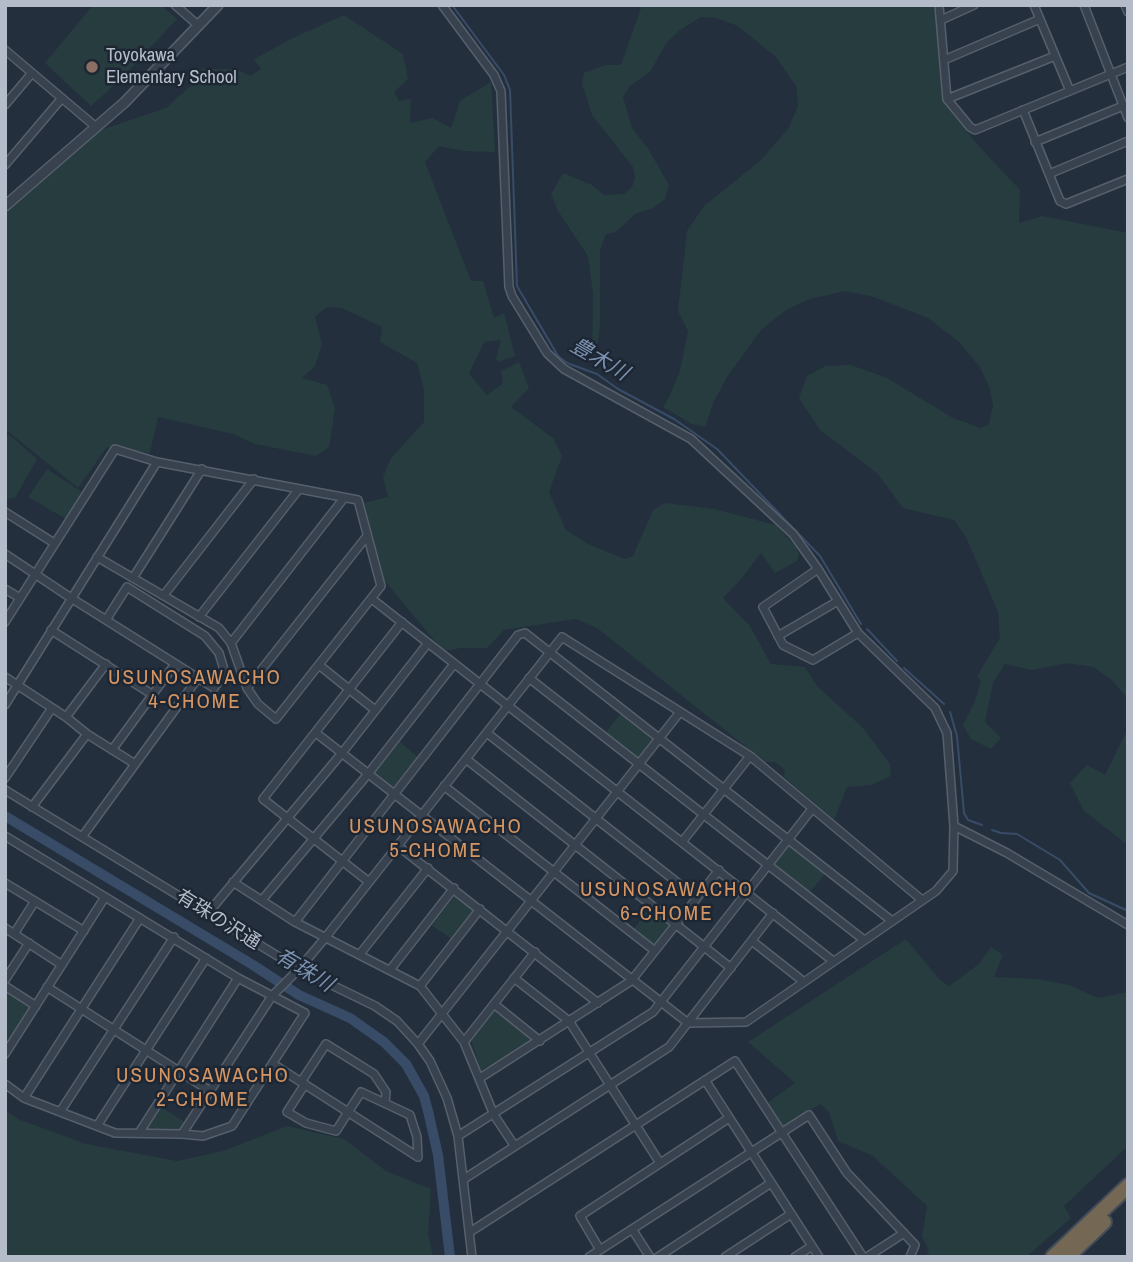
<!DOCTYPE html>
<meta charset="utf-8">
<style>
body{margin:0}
#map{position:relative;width:1133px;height:1262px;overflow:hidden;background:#242f3e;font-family:"Archivo Narrow",sans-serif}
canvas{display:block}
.frame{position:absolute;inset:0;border:7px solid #b4bcc9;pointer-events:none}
</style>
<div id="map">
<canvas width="1133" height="1262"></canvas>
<div class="frame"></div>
</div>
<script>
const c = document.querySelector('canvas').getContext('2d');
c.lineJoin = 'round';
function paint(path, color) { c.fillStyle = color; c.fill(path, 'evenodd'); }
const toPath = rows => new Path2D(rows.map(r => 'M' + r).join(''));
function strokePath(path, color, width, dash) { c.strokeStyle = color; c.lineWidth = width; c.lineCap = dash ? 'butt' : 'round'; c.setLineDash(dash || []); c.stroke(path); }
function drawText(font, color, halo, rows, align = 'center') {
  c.font = font + ' "Archivo Narrow","Noto Sans JP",sans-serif'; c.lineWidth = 5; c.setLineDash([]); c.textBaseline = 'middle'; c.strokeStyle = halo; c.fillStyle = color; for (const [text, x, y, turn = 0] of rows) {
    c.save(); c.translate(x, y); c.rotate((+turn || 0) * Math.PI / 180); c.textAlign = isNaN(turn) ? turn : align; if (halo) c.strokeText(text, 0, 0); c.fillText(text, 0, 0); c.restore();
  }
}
paint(toPath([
 [93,5,161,5,177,19,120,80,91,106,45,63],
 [642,5,934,5,939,32,944,103,977,144,1020,190,1019,223,1042,216,1128,233,1128,699,1111,679,1093,667,1067,663,1032,670,1005,664,993,683,985,722,1001,738,991,749,971,739,963,725,974,703,981,681,977,676,1000,638,998,612,966,537,954,520,903,508,877,473,820,430,799,398,807,376,826,366,851,365,887,378,953,418,981,428,989,424,993,406,990,389,980,367,958,341,928,318,871,296,845,291,810,299,786,310,761,330,727,377,713,403,705,427,692,424,663,407,669,397,680,371,688,331,678,311,687,231,704,206,760,161,788,129,798,106,796,86,776,57,738,26,716,18,701,17,680,30,667,42,650,72,630,86,623,97,632,128,649,150,669,185,665,199,653,208,635,214,616,232,606,234,600,250,600,325,595,363,592,363,593,294,588,256,558,211,551,194,563,173,592,185,604,195,624,194,632,187,635,178,633,167,592,115,582,84,584,73,605,65,621,65],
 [344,15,403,54,408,79,394,92,399,101,411,99,410,123,432,118,451,128,460,101,491,82,495,152,464,151,439,146,425,162,471,281,483,281,494,318,504,313,515,356,498,362,496,358,501,340,484,342,469,374,487,395,503,383,501,371,519,362,529,388,511,407,553,438,562,456,549,492,566,530,590,545,625,559,633,556,653,510,665,503,714,509,776,525,797,548,799,555,797,561,775,573,761,553,742,578,723,598,750,626,771,664,805,667,817,686,863,728,890,764,891,776,871,785,847,787,834,820,784,777,785,770,775,762,765,762,597,628,576,619,504,630,487,648,461,648,443,651,384,580,364,503,388,497,383,477,391,458,424,422,424,390,417,363,380,342,382,327,342,308,327,307,315,317,322,344,315,366,302,378,327,385,335,408,329,447,316,456,255,444,233,434,158,417,150,453,107,447,78,488,5,429,5,210,86,135,166,108,197,80,202,69,236,69,250,76,261,69,254,59,293,38],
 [5,435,11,436,37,459,15,498,5,499],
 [47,469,82,492,66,519,28,497],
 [622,712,654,739,639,757,637,757,606,732],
 [1128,728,1128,845,1084,811,1070,783,1087,765,1105,775],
 [399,741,418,757,395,786,392,787,374,774,374,771],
 [789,843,826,873,809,893,773,864],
 [456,895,474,909,474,912,452,939,431,925],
 [650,908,671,924,657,945,654,945,633,930],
 [906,939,939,979,949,986,979,964,991,947,1003,955,994,977,1037,979,1069,985,1098,998,1128,992,1128,1146,1064,1206,1071,1218,1026,1257,925,1257,929,1251,922,1236,927,1206,873,1156,838,1141,829,1112,820,1104,786,1126,782,1126,767,1103,795,1083,748,1042],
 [5,990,29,1005,30,1008,5,1046],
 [496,1009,533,1038,533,1041,481,1070,471,1040],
 [159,1106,185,1122,180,1130,148,1129,146,1126],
 [5,1110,18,1119,86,1144,177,1161,223,1151,287,1126,344,1139,386,1171,431,1189,428,1234,433,1257,5,1257]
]), '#263c3f');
strokePath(toPath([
 [452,5,504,75,510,90,517,286,558,356,567,363,597,374,618,389,674,419,717,449,820,556,861,624],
 [867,629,897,661],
 [904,668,944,704],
 [950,712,957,736,964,813,968,820,982,825],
 [992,830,1001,833,1017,834,1060,860,1089,893,1128,911]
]), '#394c67', 2);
strokePath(toPath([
 [5,816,253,965,299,995,350,1018,384,1042,406,1064,424,1096,428,1111,438,1155,450,1257]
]), '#394c67', 10);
const minor = toPath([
 [175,5,199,26],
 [939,5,947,99,970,127,975,130,1128,67],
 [1034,5,1070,91],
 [1084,5,1128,118],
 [1125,5,1128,12],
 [941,20,974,5],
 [5,50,96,127],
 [944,60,1040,19],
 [947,99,1055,56],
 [5,105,32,73],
 [1023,110,1060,201,1066,204,1128,179],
 [1035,142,1123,106],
 [5,165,62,98],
 [1049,174,1128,141],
 [5,512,54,543],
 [5,554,71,598,106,620,198,678,214,688,225,673,219,653,205,636,127,587,106,620],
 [818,569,763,607,783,645,813,660,858,633],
 [133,578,202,469],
 [5,589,20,598],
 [164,595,254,479],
 [372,599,833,961],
 [199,617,299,489],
 [5,622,115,449,157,462,358,500,381,586,276,719,258,704,247,688,231,643,219,628,97,557],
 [51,630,153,695],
 [778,636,838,601],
 [231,643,344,498],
 [319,665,375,710],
 [5,677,66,717,87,734,135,764],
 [529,678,864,940],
 [247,688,367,536],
 [5,705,157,462],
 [66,717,106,664],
 [316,733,688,1023,746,1022,936,891,953,871,954,826,947,733,935,708,858,633,818,569,793,534,691,439,564,369,547,353,512,296,509,287,501,91,494,75,442,5],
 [487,733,697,898],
 [112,750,175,664],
 [466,759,731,968],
 [5,778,52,708],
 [444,786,655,951],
 [5,790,299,969,375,1006,397,1021,418,1044,430,1061,447,1098,458,1136,472,1257],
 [32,807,87,734],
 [954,826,1007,853,1128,925],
 [5,836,238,978,305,1013,232,1126,203,1136,182,1134,115,1133,24,1098,5,1084],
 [82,837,198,678],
 [682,842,750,756],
 [398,846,598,1003],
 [233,882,295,922,420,986,464,1042,494,1115,514,1145],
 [369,882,263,799,402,622],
 [5,883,84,931],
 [262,900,368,774,454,664],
 [208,913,342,753,428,643],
 [295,922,518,635,525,633,892,921],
 [5,928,62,965],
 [14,934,35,901],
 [752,941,804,982],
 [360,954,428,868],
 [390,970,454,888],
 [514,978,569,1021,660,1163],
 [5,980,29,943],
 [5,986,36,1006],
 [420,986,480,909],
 [47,987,210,1091],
 [494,1004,540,1041],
 [464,1042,535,952],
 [418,1044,680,712],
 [5,1054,105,897],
 [273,1064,418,1157],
 [480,1078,631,981,719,870],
 [705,1080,819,1257],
 [301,1082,326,1044,374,1074,386,1092,385,1103],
 [305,1084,287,1112,306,1123,336,1131,361,1092,410,1115,417,1137,418,1157],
 [24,1098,140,918],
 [60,1112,174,937],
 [97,1126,206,958],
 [139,1133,238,978],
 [182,1134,272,996,299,969,325,938,562,637,750,756,922,900],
 [458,1136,653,1012,812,809],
 [464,1179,669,1047,773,913],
 [632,1229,650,1257],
 [470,1232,735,1061,863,1257],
 [600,1250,580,1216,729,1118],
 [589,1257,809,1115,847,1173,915,1245,910,1257],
 [658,1257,771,1183],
 [725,1257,791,1214],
 [795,1257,812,1246],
 [867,1257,904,1233]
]);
const tertiary = toPath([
 [5,206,125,102,218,5]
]);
const motorway = toPath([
 [1053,1257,1128,1186],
 [1067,1257,1104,1222]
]);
strokePath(minor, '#565f6c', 10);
strokePath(tertiary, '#565f6c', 12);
strokePath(motorway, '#434c59', 18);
strokePath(minor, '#38414e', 7);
strokePath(tertiary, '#38414e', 9);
strokePath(motorway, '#746855', 14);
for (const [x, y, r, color] of [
 [92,67,7,"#8d6e63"]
]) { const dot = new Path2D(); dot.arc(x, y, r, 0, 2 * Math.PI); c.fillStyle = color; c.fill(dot); strokePath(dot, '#1d2633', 2.5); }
drawText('19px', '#b4bcc9', '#1d2633', [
 ["Toyokawa",106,56],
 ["Elementary School",106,78]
], 'left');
drawText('19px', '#b4bcc9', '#1d2633', [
 ["有珠の沢通",218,920,32]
]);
drawText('italic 21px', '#7c92b1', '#1d2633', [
 ["豊木川",599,360,30],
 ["有珠川",304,971,31]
]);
c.letterSpacing = '2px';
drawText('21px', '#d59563', '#1d2633', [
 ["USUNOSAWACHO",195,678],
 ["4-CHOME",195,702],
 ["USUNOSAWACHO",436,827],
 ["5-CHOME",436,851],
 ["USUNOSAWACHO",667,890],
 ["6-CHOME",667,914],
 ["USUNOSAWACHO",203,1076],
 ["2-CHOME",203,1100]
]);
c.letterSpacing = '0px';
</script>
